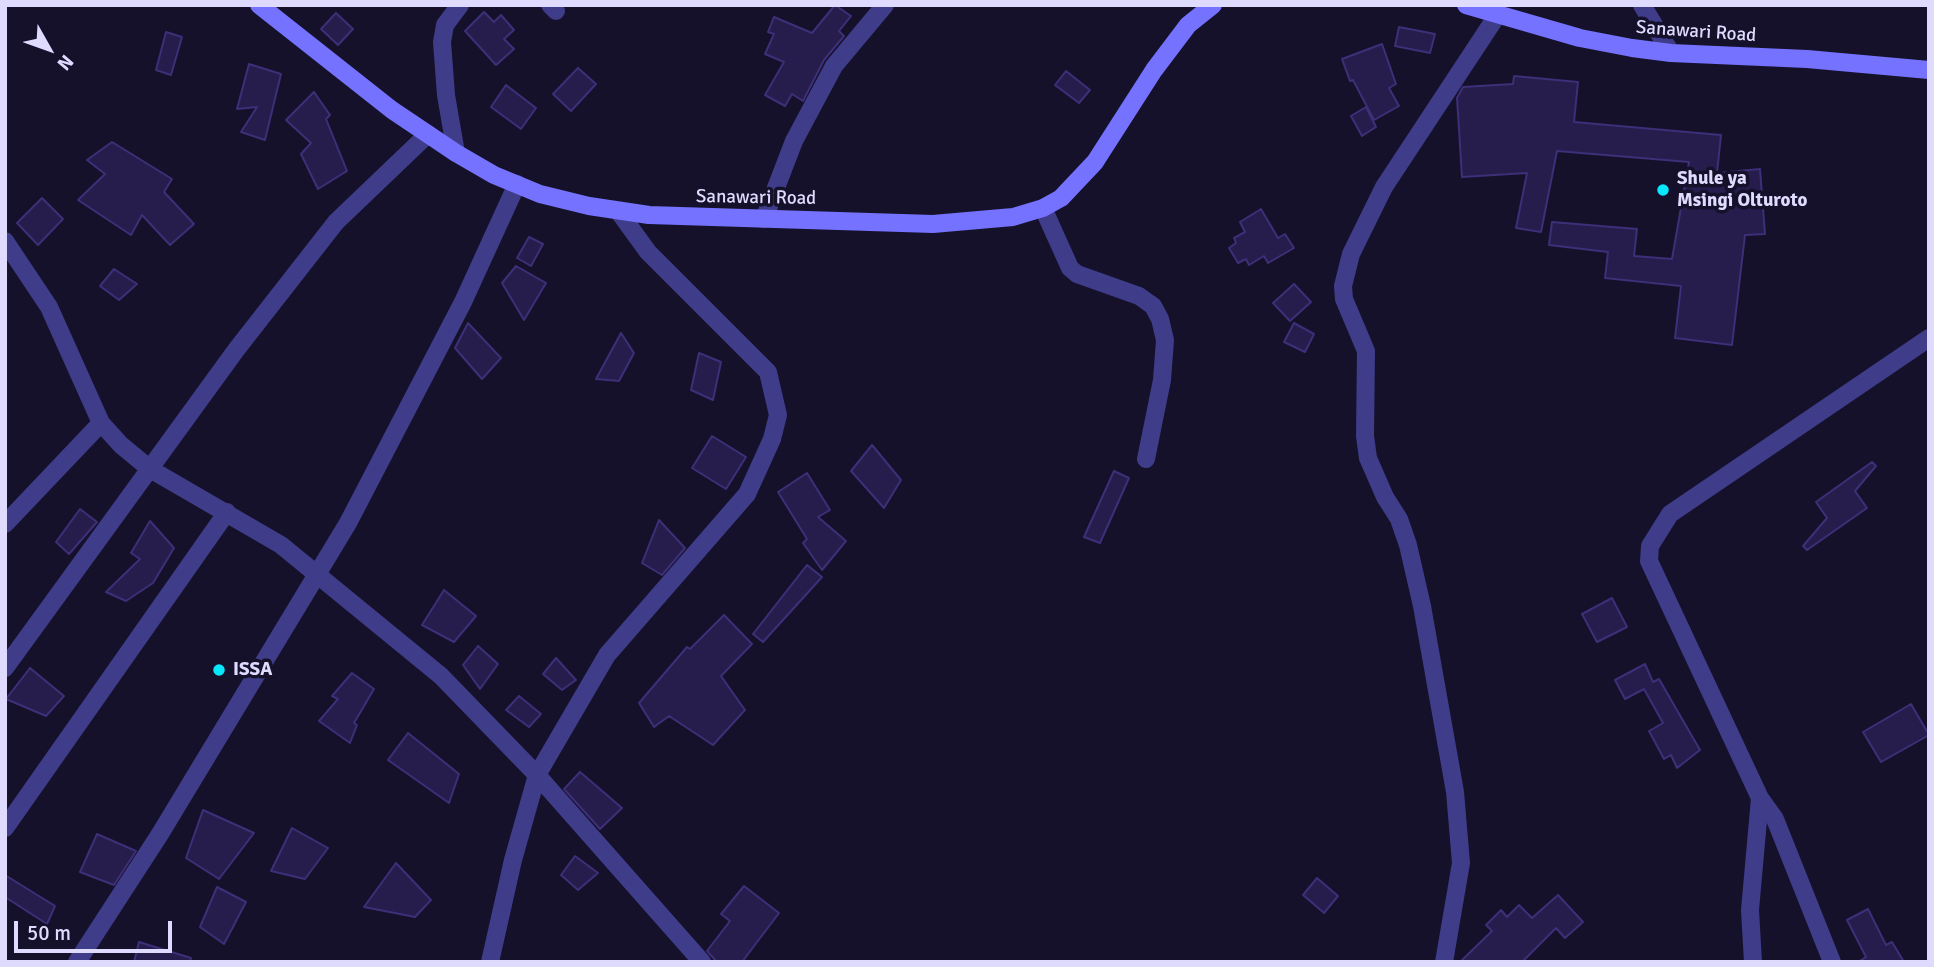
<!DOCTYPE html>
<style>
body{margin:0}
#map{position:relative;width:1934px;height:967px;overflow:hidden;background:#15112b;font-family:Signika,sans-serif}
canvas{display:block}
.frame{position:absolute;inset:0;border:7px solid #dfdbff;pointer-events:none}
.north{position:absolute;left:14px;top:14px;width:70px;height:70px;-webkit-text-stroke:5px #15112b;paint-order:stroke;rotate:130deg;font-size:19px;font-weight:700;line-height:28px;text-align:center;color:#dfdbff}
.north::after{content:'';display:block;margin:auto;width:24px;height:32px;background:#dfdbff;clip-path:polygon(50% 0,100% 100%,50% 72%,0 100%)}
.scale{position:absolute;left:14px;top:921px;width:158px;height:32px;box-sizing:border-box;border:4px solid #dfdbff;border-top:0;padding-left:9px;font-size:21px;line-height:24px;white-space:nowrap;color:#dfdbff;-webkit-text-stroke:5px #15112b;paint-order:stroke}
</style>
<div id="map">
<canvas width="1934" height="967"></canvas>
<div class="frame"></div>
<div class="north">N</div>
<div class="scale">50 m</div>
</div>
<script>
const c = document.querySelector('canvas').getContext('2d');
c.lineJoin = 'round';
function paint(path, color) { c.fillStyle = color; c.fill(path, 'evenodd'); }
const toPath = rows => new Path2D(rows.map(r => 'M' + r).join(''));
function strokePath(path, color, width, dash) { c.strokeStyle = color; c.lineWidth = width; c.lineCap = dash ? 'butt' : 'round'; c.setLineDash(dash || []); c.stroke(path); }
function drawText(font, color, halo, rows, align = 'center') {
  c.font = font + ' Signika,sans-serif'; c.lineWidth = 7; c.setLineDash([]); c.textBaseline = 'middle'; c.strokeStyle = halo; c.fillStyle = color; for (const [text, x, y, turn = 0] of rows) {
    c.save(); c.translate(x, y); c.rotate((+turn || 0) * Math.PI / 180); c.textAlign = isNaN(turn) ? turn : align; if (halo) c.strokeText(text, 0, 0); c.fillText(text, 0, 0); c.restore();
  }
}
const building = toPath([
 [835,5,851,16,839,31,844,36,824,60,803,101,792,94,785,106,765,95,784,62,765,54,774,34,768,32,774,17,812,33,835,5],
 [484,12,494,22,501,15,514,30,504,39,514,49,496,65,465,31,484,12],
 [336,13,353,29,338,45,321,29,336,13],
 [1399,27,1435,34,1430,53,1395,46,1399,27],
 [166,32,182,37,171,75,156,70,166,32],
 [1382,44,1396,84,1389,88,1399,106,1374,120,1353,80,1350,81,1342,59,1382,44],
 [249,64,281,74,265,140,241,132,257,107,237,109,249,64],
 [578,68,596,84,571,111,553,94,578,68],
 [1066,71,1090,90,1079,103,1055,85,1066,71],
 [1514,76,1578,82,1574,122,1721,135,1717,173,1760,169,1765,234,1745,235,1732,345,1675,338,1681,286,1605,278,1608,252,1549,245,1552,222,1637,229,1634,256,1672,259,1689,162,1557,151,1541,232,1516,228,1527,173,1462,177,1457,98,1463,87,1513,84,1514,76],
 [506,85,536,108,521,129,491,107,506,85],
 [314,92,330,115,326,119,347,171,318,189,301,154,311,143,286,120,314,92],
 [1366,107,1376,127,1362,136,1351,116,1366,107],
 [112,142,172,179,164,192,194,224,170,245,142,215,131,235,78,200,105,174,87,160,112,142],
 [42,198,63,219,38,245,17,223,42,198],
 [1261,209,1278,238,1285,234,1294,248,1268,263,1264,256,1249,265,1246,259,1238,263,1229,248,1236,243,1234,238,1245,232,1240,222,1261,209],
 [529,237,543,244,531,266,517,258,529,237],
 [516,266,546,283,524,320,502,283,516,266],
 [114,269,137,284,119,300,100,286,114,269],
 [1294,284,1311,302,1290,321,1273,303,1294,284],
 [468,323,501,358,482,379,455,348,468,323],
 [1294,323,1314,334,1305,352,1284,342,1294,323],
 [621,333,634,353,619,381,596,379,621,333],
 [699,353,721,362,713,400,691,390,699,353],
 [712,436,746,457,726,489,692,468,712,436],
 [872,445,901,480,884,508,851,471,872,445],
 [1872,462,1876,466,1855,491,1867,508,1807,550,1803,546,1827,518,1816,502,1872,462],
 [1114,471,1129,478,1100,543,1084,537,1114,471],
 [807,473,830,510,818,517,846,541,822,570,803,543,807,539,778,492,807,473],
 [80,509,97,522,69,554,56,542,80,509],
 [659,520,685,548,662,575,642,563,659,520],
 [150,521,174,548,153,583,126,601,106,592,140,559,131,553,150,521],
 [807,565,822,577,763,642,753,634,807,565],
 [444,590,476,616,454,642,422,625,444,590],
 [1612,598,1627,627,1597,642,1582,614,1612,598],
 [724,615,752,644,721,676,745,710,713,745,669,716,654,727,639,703,687,647,690,649,724,615],
 [478,646,498,664,480,689,463,665,478,646],
 [556,658,576,680,562,690,543,674,556,658],
 [1645,664,1653,682,1659,679,1700,750,1677,768,1671,755,1664,759,1649,731,1663,723,1644,689,1625,699,1615,680,1645,664],
 [30,668,64,696,46,716,6,699,30,668],
 [352,673,374,689,354,723,357,725,350,743,319,721,338,699,332,696,352,673],
 [519,696,541,714,529,727,506,710,519,696],
 [1911,704,1929,735,1881,762,1863,732,1911,704],
 [408,733,459,774,449,803,388,760,408,733],
 [580,772,622,808,600,829,564,789,580,772],
 [203,810,254,833,219,879,186,858,203,810],
 [292,828,328,848,305,879,271,871,292,828],
 [97,834,136,851,114,885,80,872,97,834],
 [575,856,598,873,578,890,561,875,575,856],
 [396,863,431,900,415,917,364,907,396,863],
 [5,875,55,906,47,924,5,897,5,875],
 [1317,878,1338,896,1324,913,1303,895,1317,878],
 [744,886,779,913,742,962,717,962,707,951,730,921,721,914,744,886],
 [217,887,246,902,224,944,200,927,217,887],
 [1558,895,1583,922,1565,938,1556,928,1522,962,1460,962,1492,931,1486,925,1501,910,1507,917,1519,905,1532,918,1558,895],
 [1868,909,1886,945,1892,942,1904,962,1858,962,1866,957,1847,920,1868,909],
 [139,942,191,958,190,962,134,962,139,942]
]);
paint(building, '#261d4c');
strokePath(building, '#3d2f78', 2);
strokePath(toPath([
 [550,5,556,11],
 [1642,5,1671,53],
 [456,153,446,95,442,42,445,25,460,5],
 [1043,208,1070,268,1077,274,1139,296,1153,306,1160,319,1165,340,1162,380,1146,459],
 [764,219,794,141,834,66,885,5],
 [5,241,49,307,101,423,121,445,150,469,281,545,441,676,537,775,702,962],
 [5,524,101,423],
 [5,668,236,350,336,222,428,134],
 [5,828,227,512],
 [77,962,160,834,348,523,463,302,517,184],
 [490,962,513,860,537,775,607,655,747,494,772,439,778,415,768,372,648,252,619,212],
 [1444,962,1461,863,1455,792,1422,606,1408,545,1399,519,1385,497,1368,458,1365,436,1366,351,1344,299,1343,286,1351,254,1384,187,1498,14],
 [1753,962,1750,910,1760,798],
 [1832,962,1775,819,1760,798,1649,561,1650,546,1670,514,1929,338]
]), '#3f3c8a', 18);
strokePath(toPath([
 [259,5,392,110,456,153,494,175,540,194,589,206,649,215,933,224,1013,217,1043,208,1061,198,1095,162,1154,70,1188,25,1213,5],
 [1466,5,1580,38,1632,48,1671,53,1807,59,1929,70]
]), '#7572ff', 18);
for (const [x, y, r, color] of [
 [1663,190,7,"#07e8ff"],
 [219,670,7,"#07e8ff"]
]) { const dot = new Path2D(); dot.arc(x, y, r, 0, 2 * Math.PI); c.fillStyle = color; c.fill(dot); strokePath(dot, '#15112b', 2.5); }
drawText('19px', '#dfdbff', '#15112b', [
 ["Sanawari Road",1696,32,4],
 ["Sanawari Road",756,198,1]
]);
drawText('bold 19px', '#dfdbff', '#15112b', [
 ["Shule ya",1677,179],
 ["Msingi Olturoto",1677,201],
 ["ISSA",233,670]
], 'left');
</script>
